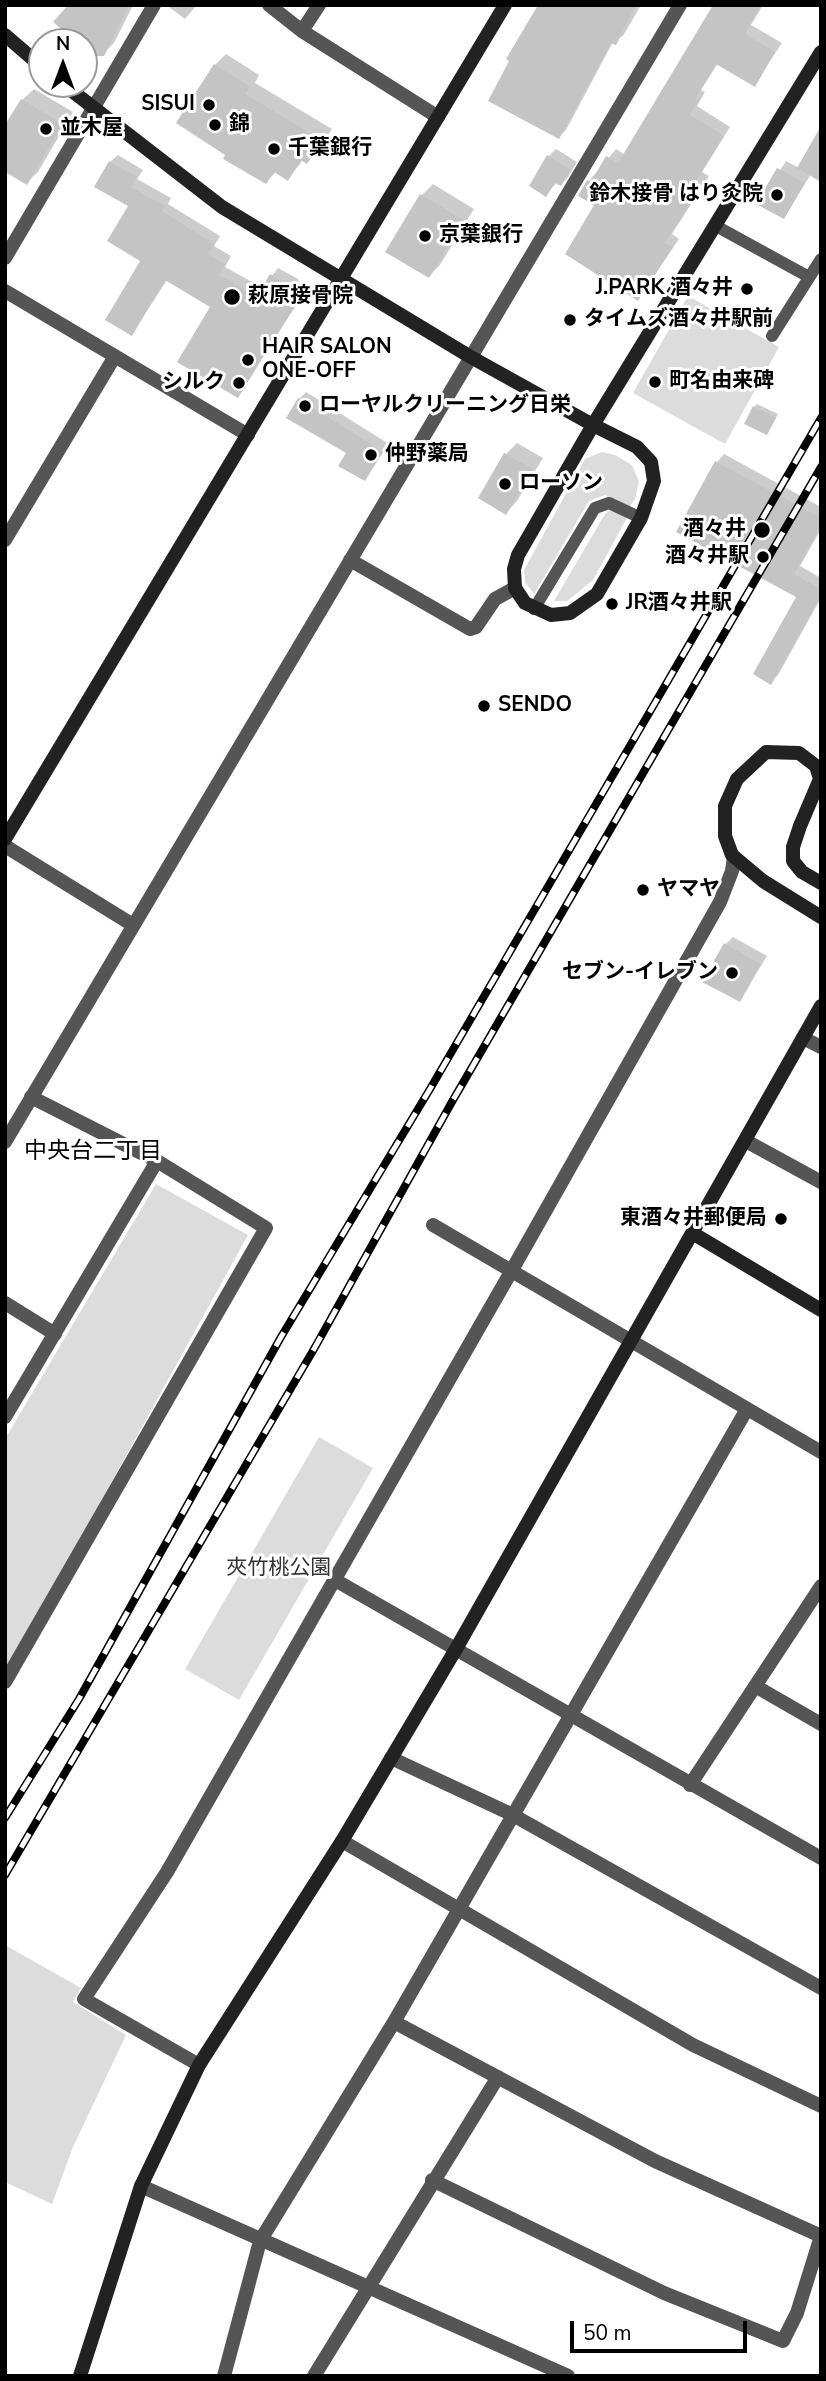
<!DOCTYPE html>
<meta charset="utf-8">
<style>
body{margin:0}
#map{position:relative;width:826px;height:2381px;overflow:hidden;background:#fff;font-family:"Nunito Sans",sans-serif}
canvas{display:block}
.frame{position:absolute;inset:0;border:7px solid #000;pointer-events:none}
.north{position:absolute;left:28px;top:28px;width:70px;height:70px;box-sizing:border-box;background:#fff;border:2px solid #999;border-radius:50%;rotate:0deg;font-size:19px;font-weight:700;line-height:28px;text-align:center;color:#000}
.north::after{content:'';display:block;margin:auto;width:24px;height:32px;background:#000;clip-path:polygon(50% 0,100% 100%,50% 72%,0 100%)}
.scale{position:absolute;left:570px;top:2321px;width:177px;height:32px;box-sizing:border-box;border:4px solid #000;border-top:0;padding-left:9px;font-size:21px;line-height:24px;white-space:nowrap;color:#000;-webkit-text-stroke:5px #fff;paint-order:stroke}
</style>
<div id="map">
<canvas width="826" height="2381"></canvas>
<div class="frame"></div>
<div class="north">N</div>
<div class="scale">50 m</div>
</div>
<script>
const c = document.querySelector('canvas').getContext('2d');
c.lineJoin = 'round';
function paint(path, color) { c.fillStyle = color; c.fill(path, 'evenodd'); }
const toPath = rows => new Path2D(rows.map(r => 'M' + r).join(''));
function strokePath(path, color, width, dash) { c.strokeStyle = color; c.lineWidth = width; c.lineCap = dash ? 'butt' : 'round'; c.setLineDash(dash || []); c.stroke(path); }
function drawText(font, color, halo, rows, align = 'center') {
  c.font = font + ' "Nunito Sans","Noto Sans JP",sans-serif'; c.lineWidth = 6; c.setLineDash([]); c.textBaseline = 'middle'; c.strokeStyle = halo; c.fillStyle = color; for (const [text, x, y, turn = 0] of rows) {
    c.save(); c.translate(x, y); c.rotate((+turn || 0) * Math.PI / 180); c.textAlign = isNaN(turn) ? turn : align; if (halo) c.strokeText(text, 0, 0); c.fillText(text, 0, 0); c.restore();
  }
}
paint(toPath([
 [688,296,779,347,725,444,633,393],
 [602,452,615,455,632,465,639,482,635,499,629,508,605,495,589,501,534,594,525,582,524,570,585,459],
 [611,510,628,516,593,580,567,601,554,601,605,514],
 [156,1184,248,1235,5,1675,5,1439],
 [319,1437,373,1468,239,1700,185,1669],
 [5,1945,81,1988,73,2002,126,2035,73,2147,52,2204,5,2182]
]), '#dcdcdc');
paint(toPath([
 [70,5,133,5,114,43,103,54,79,42],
 [166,5,197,5,185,19],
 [539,5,641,5,623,36,613,42,566,130,559,137],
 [712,5,763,5,751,25,782,43,754,85,718,63,701,90,705,92,697,106,730,127,702,172,709,176,672,234,679,239,638,299,589,181,616,149,625,155,715,7],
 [226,54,259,75,255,83,332,129,318,151,307,162,303,160,288,179,276,172,266,182,215,65],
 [34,89,73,112,38,172,26,183,22,100],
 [556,149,577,162,568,177,561,184,557,182,546,195,548,157],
 [118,155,143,170,137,179,171,198,168,204,220,236,214,246,231,256,225,267,263,288,278,268,298,279,303,295,237,396,213,306,167,280,132,334,143,260,130,205,110,162],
 [786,161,811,174,784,217,759,203],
 [433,184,474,209,440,265,429,276,422,195],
 [306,392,389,444,364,479,348,453,299,399],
 [757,404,778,414,767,433,754,407],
 [517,443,543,458,517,501,506,513,480,497,506,454],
 [724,454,821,507,821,529,800,566,821,578,821,598,778,675,771,682,798,596,678,531,717,462],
 [733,937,767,956,740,1000,725,945]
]), '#0003');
paint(toPath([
 [68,5,129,5,104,56,93,56,84,49,84,42,76,42,53,22],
 [538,5,636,5,616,45,611,43,559,139,488,101,509,61,506,59],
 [713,5,761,5,745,34,775,52,755,87,716,64,695,99,698,101,690,115,724,136,696,181,702,184,665,243,673,247,638,301,565,254,594,205,578,196,587,180,591,182,606,156,618,163],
 [214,64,250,87,245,94,322,140,307,164,301,160,288,181,274,172,266,184,223,159,225,155,176,123],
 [21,99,63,124,27,185,5,172,5,125],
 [821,126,821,182,797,168],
 [547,155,571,170,561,186,555,183,546,197,529,186],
 [109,161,137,177,131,187,165,206,162,211,214,244,208,254,225,264,219,275,257,296,270,274,291,287,296,304,238,398,177,362,210,307,165,280,132,336,105,320,140,261,107,241,128,206,94,187],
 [777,168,805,183,784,219,756,204],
 [420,194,464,220,429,278,385,252],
 [298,398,383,452,365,481,338,466,346,453,286,418],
 [753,406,776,418,767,435,744,424],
 [504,453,533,469,506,515,478,498],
 [715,461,821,518,821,526,794,574,821,589,821,595,771,685,753,674,796,597,676,532],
 [724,943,761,964,740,1002,702,982]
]), '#c4c4c4');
strokePath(toPath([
 [716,226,809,277],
 [772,336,821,259],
 [534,609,595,508,609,503,641,518]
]), '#555', 12);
strokePath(toPath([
 [269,5,302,31,438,117],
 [302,31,319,5],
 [5,258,154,5],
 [5,291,248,435],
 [5,540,115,356],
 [350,560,470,629,476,627,495,599,515,588],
 [5,846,133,925],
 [803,1038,821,1047],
 [746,1141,821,1182],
 [5,1142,680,5],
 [433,1225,821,1452],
 [5,1303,55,1334],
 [5,1417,157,1161],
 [335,1580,821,1858],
 [5,1682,266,1228,157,1161,31,1097],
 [755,1686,821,1724],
 [391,1758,511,1814,821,1988],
 [690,1785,821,1586],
 [342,1841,693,2045,821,2106],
 [394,2022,655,2161,821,2236],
 [199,2065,84,1999,167,1872,512,1270,720,902,732,871,734,857],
 [432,2180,664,2293,783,2341,797,2313,821,2236],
 [141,2186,568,2376],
 [224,2376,260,2241,394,2022,747,1409],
 [314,2376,498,2077]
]), '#555', 14);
strokePath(toPath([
 [5,35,42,67],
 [63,84,222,207,469,356,593,425,821,52],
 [593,425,637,447,651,462,654,481,641,518,597,594,570,613,551,615,525,603,515,588,514,569,518,555,593,425],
 [5,839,505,5],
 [821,883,802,872,793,861,793,847,800,826,820,779,816,766,799,753,766,752,737,779,725,806,725,836,732,855,763,881,821,917],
 [694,1234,821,1310],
 [80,2376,141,2186,199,2065,342,1841,456,1649,821,1006]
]), '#222', 14);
const rail = toPath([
 [5,1818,79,1699,281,1337,430,1089,821,418],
 [5,1875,314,1349,453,1100,821,467]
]);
strokePath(rail, '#000', 8);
strokePath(rail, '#fff', 5, [16]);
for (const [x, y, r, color] of [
 [209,105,7,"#000"],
 [215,125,7,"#000"],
 [46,129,7,"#000"],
 [274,149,7,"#000"],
 [777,195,7,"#000"],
 [425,236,7,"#000"],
 [747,289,7,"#000"],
 [232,297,9,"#000"],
 [570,320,7,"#000"],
 [248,360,7,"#000"],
 [655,382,7,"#000"],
 [239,383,7,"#000"],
 [305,406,7,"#000"],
 [371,455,7,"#000"],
 [505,484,7,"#000"],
 [762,530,9,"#000"],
 [763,557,7,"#000"],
 [612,604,7,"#000"],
 [484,706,7,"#000"],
 [643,890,7,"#000"],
 [732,973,7,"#000"],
 [781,1219,7,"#000"]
]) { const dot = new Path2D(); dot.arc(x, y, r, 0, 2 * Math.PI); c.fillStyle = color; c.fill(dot); strokePath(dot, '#fff', 2.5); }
drawText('bold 21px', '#000', '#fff', [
 ["SISUI",195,105,"right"],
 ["錦",229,125],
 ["並木屋",60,129],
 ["千葉銀行",288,149],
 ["鈴木接骨 はり灸院",763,195,"right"],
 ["京葉銀行",439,236],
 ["J.PARK 酒々井",733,289,"right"],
 ["萩原接骨院",248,297],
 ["タイムズ酒々井駅前",584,320],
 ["HAIR SALON",262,348],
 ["ONE-OFF",262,372],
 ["町名由来碑",669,382],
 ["シルク",225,383,"right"],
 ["ローヤルクリーニング日栄",319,406],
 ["仲野薬局",385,455],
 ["ローソン",519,484],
 ["酒々井",746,530,"right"],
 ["酒々井駅",749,557,"right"],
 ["JR酒々井駅",626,604],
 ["SENDO",498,706],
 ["ヤマヤ",657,890],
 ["セブン-イレブン",718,973,"right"],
 ["東酒々井郵便局",767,1219,"right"]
], 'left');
drawText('21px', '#333', '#fff', [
 ["夾竹桃公園",279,1569]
]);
drawText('23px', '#000', '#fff', [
 ["中央台二丁目",93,1152]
]);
</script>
